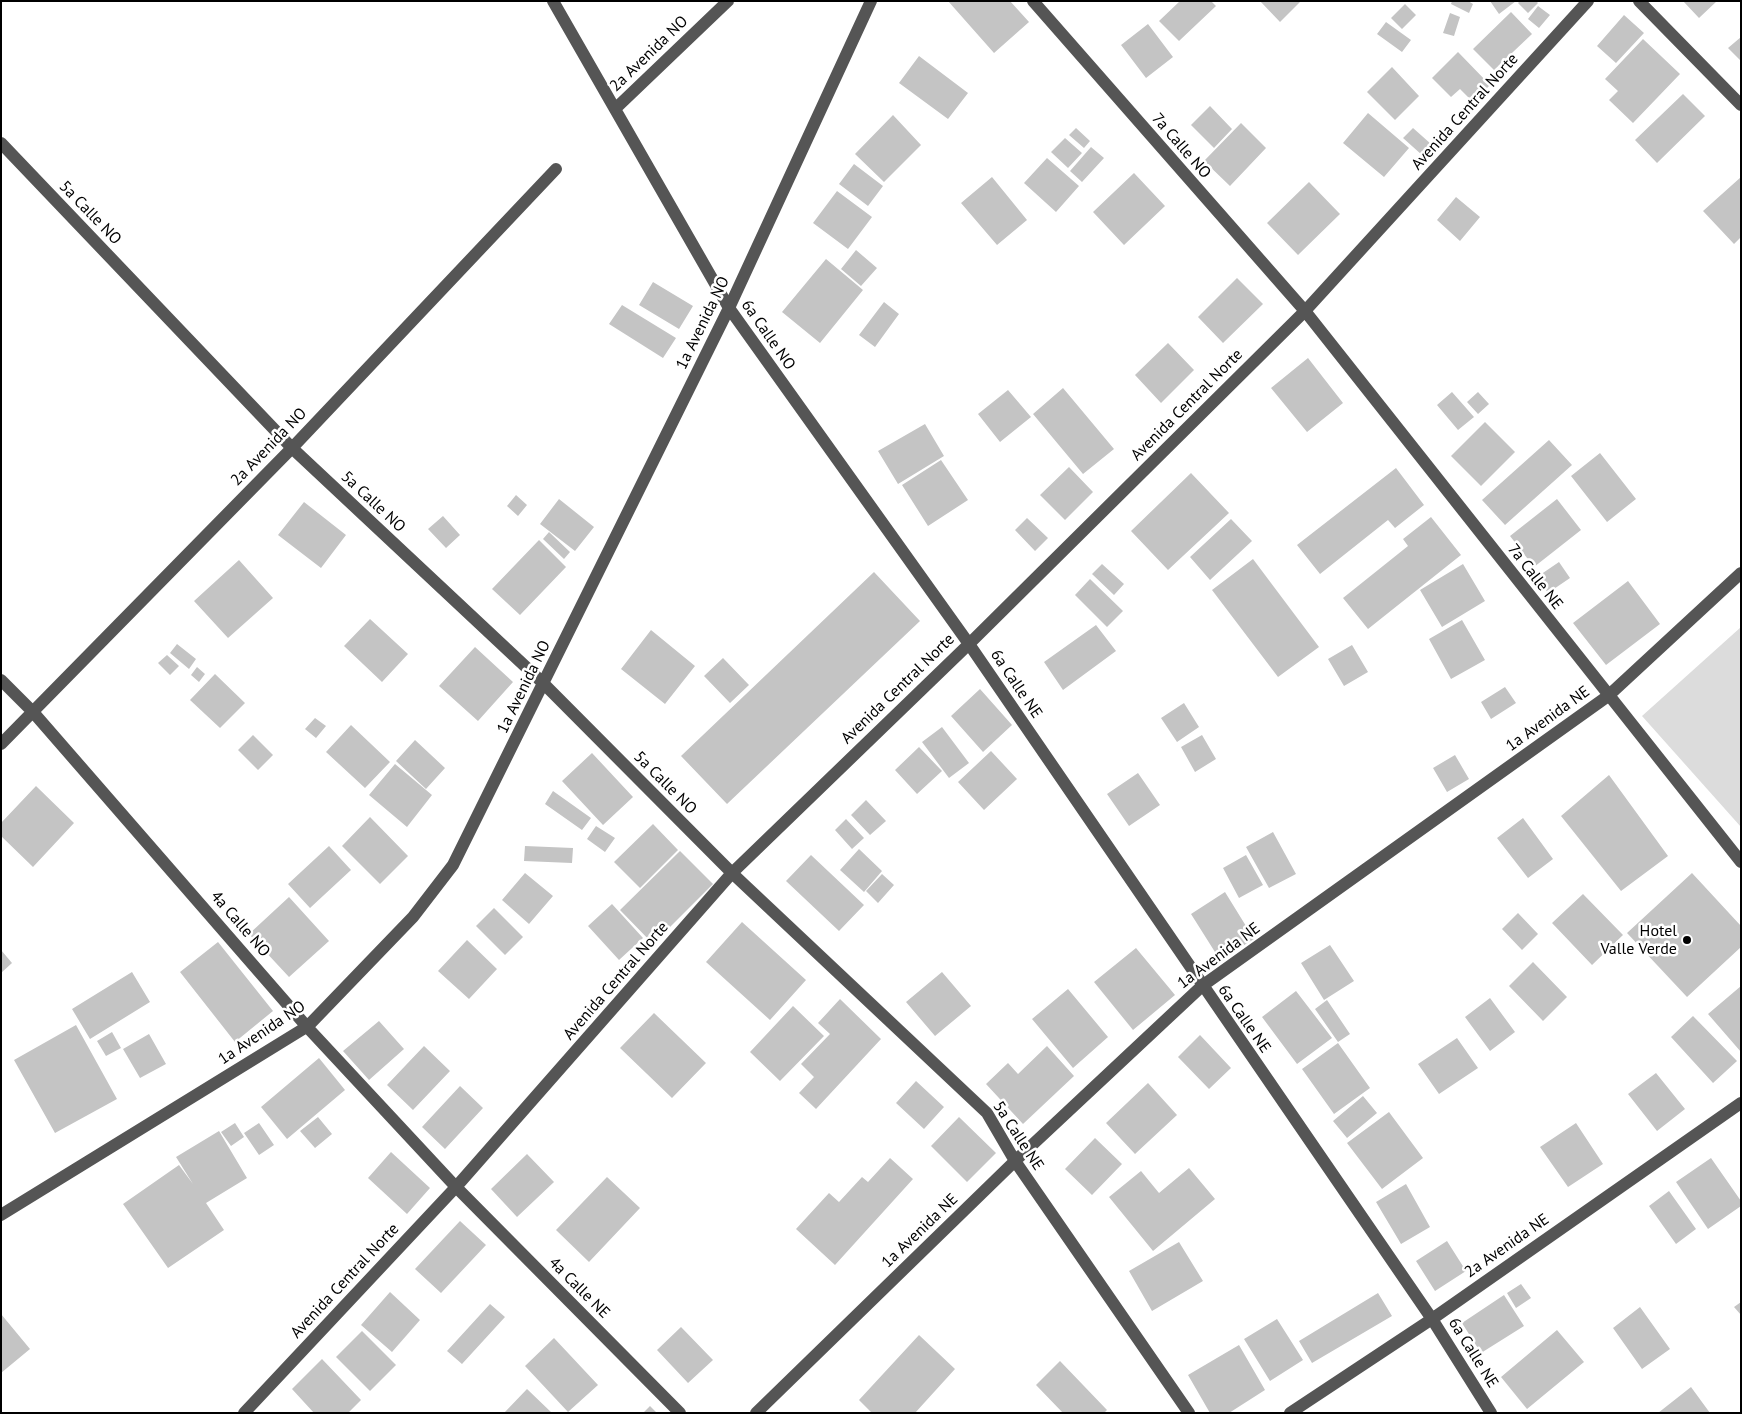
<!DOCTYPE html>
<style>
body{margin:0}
#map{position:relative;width:1742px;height:1414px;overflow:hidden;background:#fff;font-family:"PT Sans",sans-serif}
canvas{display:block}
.frame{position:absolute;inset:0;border:2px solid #000;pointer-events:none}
</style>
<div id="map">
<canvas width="1742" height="1414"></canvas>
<div class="frame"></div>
</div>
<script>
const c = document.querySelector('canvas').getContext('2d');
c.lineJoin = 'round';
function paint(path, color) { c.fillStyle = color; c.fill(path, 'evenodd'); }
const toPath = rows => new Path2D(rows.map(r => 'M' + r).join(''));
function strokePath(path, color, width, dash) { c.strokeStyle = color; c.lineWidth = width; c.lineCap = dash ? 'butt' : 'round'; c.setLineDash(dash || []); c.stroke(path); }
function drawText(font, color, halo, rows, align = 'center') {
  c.font = font + ' "PT Sans",sans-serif'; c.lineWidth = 5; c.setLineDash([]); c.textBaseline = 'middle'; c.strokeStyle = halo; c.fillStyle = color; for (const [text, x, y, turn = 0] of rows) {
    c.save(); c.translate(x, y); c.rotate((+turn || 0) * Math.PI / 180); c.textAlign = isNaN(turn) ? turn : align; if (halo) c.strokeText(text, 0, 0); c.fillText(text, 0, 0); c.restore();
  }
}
paint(toPath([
 [1741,627,1741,827,1642,716]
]), '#dcdcdc');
paint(toPath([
 [948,1,1010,1,1029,22,994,53],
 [1180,1,1211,1,1216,6,1179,41,1159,21],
 [1260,1,1301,1,1280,22],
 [1452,1,1468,1,1473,4,1469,13,1451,4],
 [1490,1,1516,1,1499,14],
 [1520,1,1536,1,1538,3,1528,13,1518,3],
 [1683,1,1717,1,1699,18],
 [1405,4,1416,15,1402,29,1391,18],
 [1538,6,1550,15,1539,28,1528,19],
 [1511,12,1532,34,1494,70,1473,49],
 [1450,13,1460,17,1454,36,1443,33],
 [1624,15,1644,33,1616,63,1597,46],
 [1386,22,1411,40,1402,52,1377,34],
 [1148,24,1173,57,1146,78,1121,45],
 [1741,37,1741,61,1728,48],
 [1643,39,1680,74,1633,123,1609,100,1618,91,1605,79],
 [1458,52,1490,85,1473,102,1460,89,1451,97,1432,78],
 [919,56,968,93,948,119,899,83],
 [1392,67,1419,96,1395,120,1367,92],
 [1683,94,1705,116,1657,163,1635,140],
 [1210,106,1232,129,1214,148,1191,125],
 [1368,113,1409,148,1384,177,1343,143],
 [893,115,921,145,884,182,855,154],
 [1241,123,1266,148,1230,186,1204,161],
 [1076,128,1090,141,1084,148,1069,135],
 [1413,128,1431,144,1422,155,1403,138],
 [1065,138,1082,153,1068,168,1051,152],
 [1091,147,1104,158,1082,182,1070,171],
 [1047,158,1079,186,1056,212,1024,183],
 [854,164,883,186,868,206,839,184],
 [1134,173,1165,206,1124,245,1093,212],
 [992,177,1027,220,997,245,961,203],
 [1741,177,1741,237,1734,244,1703,211],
 [1309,182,1340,214,1298,255,1267,223],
 [837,191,872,217,848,249,813,223],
 [1456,197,1480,217,1460,241,1437,220],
 [856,250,877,268,861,286,841,269],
 [826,259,863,290,820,343,782,312],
 [1237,278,1263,304,1223,343,1198,317],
 [653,282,693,306,679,329,639,305],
 [884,302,899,314,875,347,859,335],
 [622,305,676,338,663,358,609,324],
 [1168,343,1194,370,1161,403,1135,375],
 [1308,358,1343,403,1307,432,1271,388],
 [1063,388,1114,449,1083,474,1033,414],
 [1008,390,1031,417,1000,442,978,414],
 [1452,392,1474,417,1458,430,1437,405],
 [1478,392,1489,404,1478,414,1467,402],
 [1485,422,1515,452,1481,486,1451,456],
 [925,424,944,456,898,484,878,451],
 [1549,440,1572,465,1505,525,1482,500],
 [1600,453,1636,499,1607,522,1571,476],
 [941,460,968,500,928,526,902,485],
 [1069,467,1093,492,1065,520,1040,495],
 [1396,468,1424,505,1395,528,1388,520,1320,574,1297,545],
 [1191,473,1229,513,1168,570,1131,531],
 [516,495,527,505,518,516,507,506],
 [559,499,594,527,575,551,540,524],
 [1557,499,1581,530,1534,567,1510,536],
 [304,502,346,535,321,568,278,535],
 [443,516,460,535,446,548,428,529],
 [1431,517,1461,555,1368,629,1343,598,1408,546,1403,539],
 [1027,518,1048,538,1035,551,1015,530],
 [1231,519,1252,541,1210,580,1190,557],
 [549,532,570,552,564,559,543,539],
 [539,540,566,567,520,615,492,589],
 [1253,559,1319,647,1278,677,1212,590],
 [239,560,273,598,228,638,194,601],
 [1559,562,1570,578,1548,593,1537,577],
 [1102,564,1124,584,1114,595,1092,574],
 [1463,564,1485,601,1442,627,1420,590],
 [874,572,920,621,727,804,681,756],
 [1090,579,1123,611,1107,627,1075,595],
 [1628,581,1660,624,1606,665,1573,623],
 [370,619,408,654,382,682,344,646],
 [1462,620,1485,660,1451,679,1429,639],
 [1096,625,1116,651,1063,690,1044,662],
 [651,630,695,666,665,704,621,669],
 [177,644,196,659,189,669,170,653],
 [1352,645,1368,672,1344,686,1328,659],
 [475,647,513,682,478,721,439,686],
 [167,655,179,666,170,675,158,663],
 [723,658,749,685,730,703,704,676],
 [197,667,205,674,199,682,191,675],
 [215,674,245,703,220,728,190,700],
 [1505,687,1516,703,1491,719,1481,702],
 [980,689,1012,725,983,752,951,716],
 [1184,703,1199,727,1177,742,1161,718],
 [315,718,326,726,316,738,305,729],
 [351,725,390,762,365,788,326,752],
 [942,727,969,763,949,778,922,742],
 [253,735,273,755,258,770,238,750],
 [1202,735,1216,759,1195,772,1181,747],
 [415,740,445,768,426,789,396,761],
 [919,747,942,771,917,794,895,770],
 [991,751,1017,779,984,810,958,782],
 [592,753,633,797,603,825,562,781],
 [1455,755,1469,779,1447,792,1433,768],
 [395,764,432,795,407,827,369,795],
 [1138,773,1160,805,1129,826,1107,794],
 [1609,775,1668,856,1621,891,1561,816],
 [36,786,74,823,33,867,1,836,1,823],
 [553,791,591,818,582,830,545,804],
 [866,800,886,821,870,835,851,815],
 [370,817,408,856,380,884,342,846],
 [1523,818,1553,859,1528,878,1497,838],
 [846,819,864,838,852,849,835,830],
 [653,824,678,850,640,888,614,862],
 [596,826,615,838,605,852,587,839],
 [1273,832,1296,874,1269,888,1246,847],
 [329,846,351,870,310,908,288,884],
 [525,846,573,848,572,863,524,861],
 [859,849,882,871,864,892,840,870],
 [680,851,713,884,653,944,620,910],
 [811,855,864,905,839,931,786,881],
 [1246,855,1263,885,1239,898,1223,868],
 [525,873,553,896,529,924,502,900],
 [1692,873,1741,926,1741,947,1687,997,1627,933],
 [882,874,894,885,878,903,866,891],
 [1225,892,1254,939,1220,960,1191,914],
 [1583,894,1623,935,1592,965,1552,923],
 [289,897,329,941,289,977,249,934],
 [612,904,643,938,619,960,588,926],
 [494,908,523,937,505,955,476,926],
 [1518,913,1538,934,1522,950,1502,929],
 [742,922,806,980,770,1020,706,962],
 [467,940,497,969,469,999,438,971],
 [218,942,273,1011,235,1042,180,972],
 [1330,945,1354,981,1324,1000,1301,963],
 [1136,948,1175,995,1133,1030,1094,982],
 [1,950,12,963,1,973],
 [1533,962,1567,997,1543,1021,1509,986],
 [132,972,150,1002,90,1039,72,1009],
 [942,972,971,1006,935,1036,906,1002],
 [1741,986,1741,1052,1708,1014],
 [1068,989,1108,1037,1073,1068,1032,1019],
 [1296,991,1332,1038,1297,1064,1262,1017],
 [1490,998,1515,1032,1490,1051,1465,1017],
 [840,999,881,1039,816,1109,799,1093,814,1077,801,1064,830,1034,818,1023],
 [1327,1000,1350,1034,1338,1042,1315,1009],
 [793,1006,824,1036,780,1081,750,1052],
 [654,1013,706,1063,672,1098,620,1048],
 [1693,1016,1737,1061,1713,1083,1671,1037],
 [379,1021,404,1049,369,1080,343,1051],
 [76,1025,117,1099,55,1133,14,1060],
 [112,1032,121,1048,106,1056,97,1041],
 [149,1034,166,1064,140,1078,123,1049],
 [1200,1035,1231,1068,1209,1089,1178,1057],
 [1457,1038,1478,1068,1439,1094,1418,1064],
 [1338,1043,1370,1088,1334,1114,1302,1069],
 [424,1046,450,1071,413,1110,387,1085],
 [1047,1046,1074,1076,1023,1124,986,1084,1008,1063,1018,1074],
 [319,1058,345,1090,287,1139,261,1107],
 [1656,1073,1685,1109,1657,1131,1628,1094],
 [916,1081,944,1107,924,1129,896,1103],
 [1148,1083,1177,1115,1135,1154,1106,1123],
 [460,1086,483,1108,445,1149,422,1127],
 [1363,1096,1377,1113,1347,1138,1333,1121],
 [1389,1112,1423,1158,1382,1189,1347,1143],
 [318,1117,332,1134,315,1148,300,1131],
 [959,1117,996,1153,967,1182,931,1146],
 [235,1123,244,1137,231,1146,221,1132],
 [259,1123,274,1145,259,1155,244,1133],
 [1576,1123,1603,1164,1568,1187,1540,1147],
 [219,1131,247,1178,206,1203,224,1230,168,1268,123,1204,179,1165,193,1184,176,1157],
 [1095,1138,1122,1164,1092,1195,1065,1169],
 [391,1152,430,1188,407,1214,368,1178],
 [527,1154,554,1182,517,1217,491,1189],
 [890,1158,913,1179,835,1265,796,1229,829,1193,839,1202,862,1177,868,1182],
 [1711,1158,1741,1201,1741,1206,1708,1229,1676,1182],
 [1189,1168,1215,1199,1153,1251,1109,1197,1141,1171,1159,1193],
 [607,1177,640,1208,589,1262,556,1230],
 [1406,1184,1430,1227,1401,1244,1376,1202],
 [1669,1191,1696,1229,1676,1244,1649,1206],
 [460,1221,486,1245,441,1293,415,1269],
 [1447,1241,1466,1271,1435,1291,1416,1261],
 [1179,1242,1203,1281,1152,1311,1129,1271],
 [1521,1284,1531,1298,1516,1308,1507,1293],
 [390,1292,420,1320,392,1352,361,1325],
 [1378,1293,1392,1316,1312,1363,1299,1341],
 [1504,1295,1524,1326,1481,1353,1462,1323],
 [1741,1302,1741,1315,1734,1307],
 [490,1304,505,1317,462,1364,447,1351],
 [1640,1307,1670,1349,1642,1369,1613,1328],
 [1,1314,30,1349,1,1373],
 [1277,1319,1303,1360,1270,1381,1244,1339],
 [681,1327,713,1360,688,1383,657,1350],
 [1557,1330,1584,1362,1527,1409,1501,1377],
 [362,1331,396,1365,370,1391,336,1357],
 [919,1335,955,1369,915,1413,872,1413,859,1400],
 [554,1338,598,1385,568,1412,525,1366],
 [1239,1345,1265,1390,1229,1413,1210,1413,1188,1375],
 [322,1359,361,1400,348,1413,314,1413,292,1389],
 [1060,1361,1107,1410,1104,1413,1063,1413,1036,1385],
 [1691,1387,1710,1413,1658,1413],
 [527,1389,552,1413,504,1413],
 [650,1406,657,1413,643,1413]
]), '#c4c4c4');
strokePath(toPath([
 [553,1,729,308,969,644,1432,1319,1491,1413],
 [1033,1,1305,311,1741,862],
 [1639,1,1741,105],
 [615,109,728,1],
 [1,143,292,448,543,683,732,873,987,1113,1015,1161,1189,1413],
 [1,680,33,712,308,1028,456,1187,680,1413],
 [1,744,292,448,556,169],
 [1,1215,308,1026,413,917,453,865,729,308,871,1],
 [244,1413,456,1187,732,873,969,644,1305,311,1588,1],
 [756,1413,1015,1161,1202,986,1608,696,1741,573],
 [1290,1413,1432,1319,1741,1103]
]), '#555', 12);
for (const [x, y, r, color] of [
 [1687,940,5,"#000"]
]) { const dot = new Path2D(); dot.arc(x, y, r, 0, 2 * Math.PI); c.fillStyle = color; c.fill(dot); strokePath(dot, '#fff', 2); }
drawText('16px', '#000', '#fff', [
 ["2a Avenida NO",649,54,-44],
 ["Avenida Central Norte",1465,112,-48],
 ["7a Calle NO",1181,146,49],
 ["5a Calle NO",90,213,46],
 ["1a Avenida NO",703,323,-64],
 ["6a Calle NO",768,335,55],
 ["Avenida Central Norte",1187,405,-45],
 ["2a Avenida NO",269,447,-46],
 ["5a Calle NO",373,502,43],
 ["7a Calle NE",1535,577,52],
 ["6a Calle NE",1016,684,56],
 ["1a Avenida NO",524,687,-64],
 ["Avenida Central Norte",898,689,-44],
 ["1a Avenida NE",1548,719,-36],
 ["5a Calle NO",665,783,45],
 ["4a Calle NO",240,924,49],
 ["1a Avenida NE",1219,956,-37],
 ["Avenida Central Norte",616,981,-49],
 ["6a Calle NE",1244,1019,55],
 ["1a Avenida NO",262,1033,-34],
 ["5a Calle NE",1018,1136,57],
 ["1a Avenida NE",920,1231,-44],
 ["2a Avenida NE",1507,1246,-35],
 ["Avenida Central Norte",345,1281,-47],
 ["4a Calle NE",579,1288,45],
 ["6a Calle NE",1473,1353,58]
]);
drawText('16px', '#000', '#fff', [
 ["Hotel",1677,931],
 ["Valle Verde",1677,949]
], 'right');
</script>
